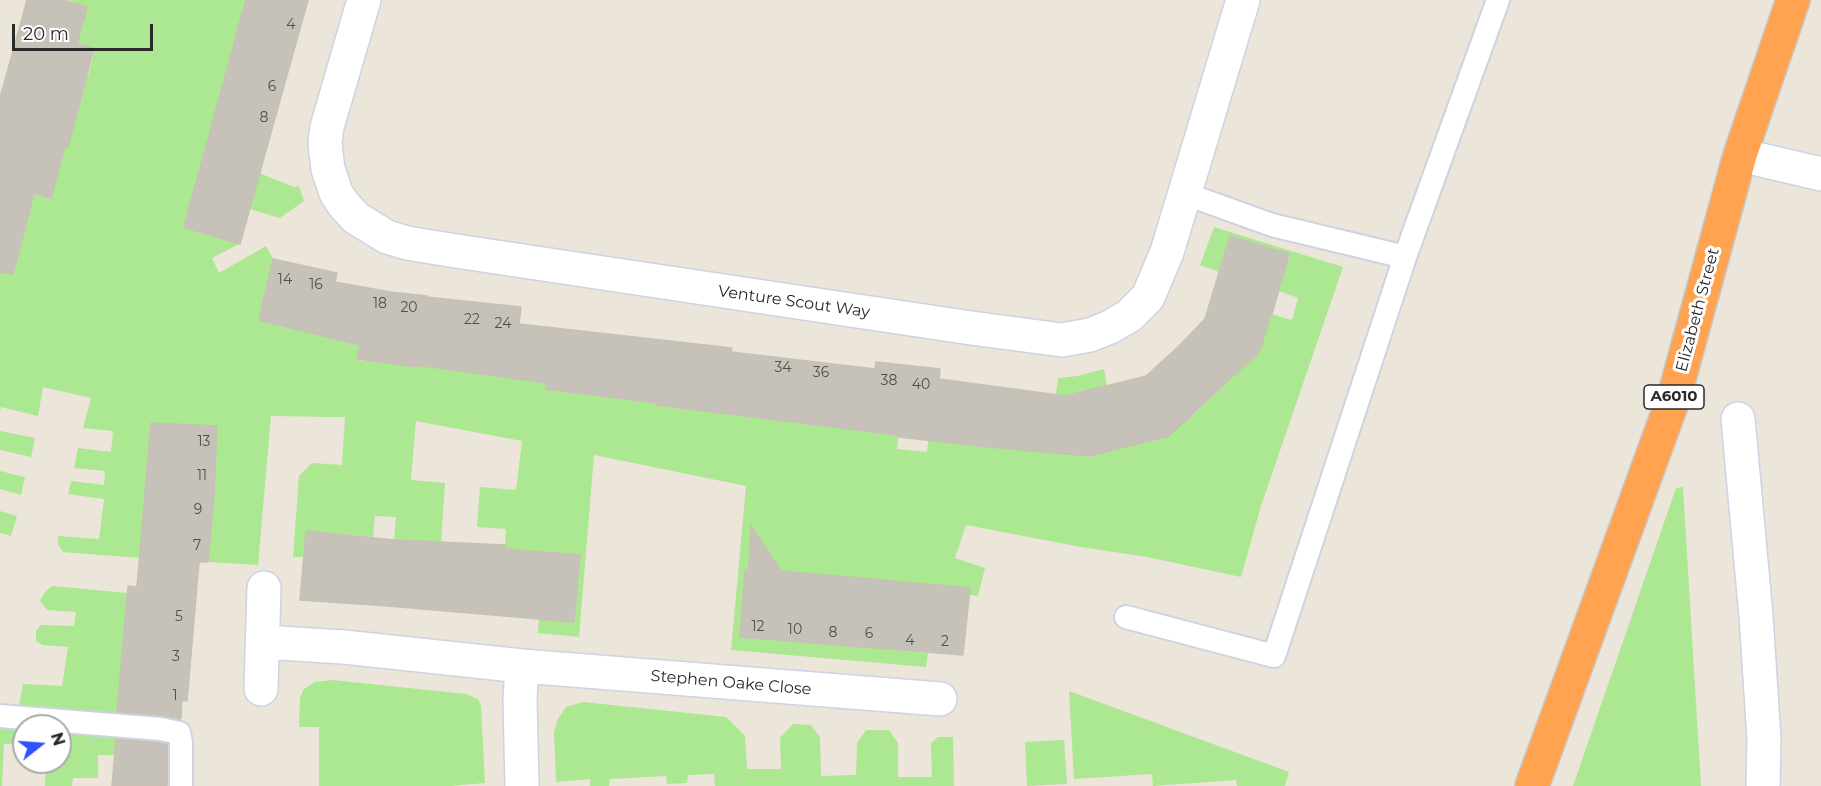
<!DOCTYPE html>
<style>
body{margin:0}
#map{position:relative;width:1821px;height:786px;overflow:hidden;background:#ece5d9;font-family:Montserrat,sans-serif}
canvas{display:block}
.north{position:absolute;left:12px;top:714px;width:60px;height:60px;box-sizing:border-box;background:#fff;border:2px solid #a9a9a9;border-radius:50%;rotate:73deg;font-size:16px;font-weight:700;line-height:24px;text-align:center;color:#292929}
.north::after{content:'';display:block;margin:auto;width:21px;height:27px;background:#3352ff;clip-path:polygon(50% 0,100% 100%,50% 72%,0 100%)}
.scale{position:absolute;left:12px;top:24px;width:141px;height:27px;box-sizing:border-box;border:3px solid #292929;border-top:0;padding-left:8px;font-size:18px;line-height:21px;white-space:nowrap;color:#292929;-webkit-text-stroke:4px #fff;paint-order:stroke}
</style>
<div id="map">
<canvas width="1821" height="786"></canvas>
<div class="north">N</div>
<div class="scale">20 m</div>
</div>
<script>
const c = document.querySelector('canvas').getContext('2d');
c.lineJoin = 'round';
function paint(path, color) { c.fillStyle = color; c.fill(path, 'evenodd'); }
const toPath = rows => new Path2D(rows.map(r => 'M' + r).join(''));
function strokePath(path, color, width, dash) { c.strokeStyle = color; c.lineWidth = width; c.lineCap = dash ? 'butt' : 'round'; c.setLineDash(dash || []); c.stroke(path); }
function drawText(font, color, halo, rows, align = 'center') {
  c.font = font + ' Montserrat,sans-serif'; c.lineWidth = 6; c.setLineDash([]); c.textBaseline = 'middle'; c.strokeStyle = halo; c.fillStyle = color; for (const [text, x, y, turn = 0] of rows) {
    c.save(); c.translate(x, y); c.rotate((+turn || 0) * Math.PI / 180); c.textAlign = isNaN(turn) ? turn : align; if (halo) c.strokeText(text, 0, 0); c.fillText(text, 0, 0); c.restore();
  }
}
paint(toPath([
 [68,0,247,0,184,227,239,244,212,258,219,273,266,246,273,259,259,320,365,311,358,360,416,367,423,323,547,382,547,389,620,399,623,374,659,378,657,405,725,413,761,392,758,418,899,429,897,449,927,452,929,433,965,445,1034,451,1039,417,1053,417,1058,378,1078,376,1104,369,1107,386,1072,395,1087,456,1159,438,1144,378,1154,369,1194,414,1244,366,1202,323,1207,313,1271,314,1292,320,1298,298,1279,291,1288,254,1231,236,1219,272,1200,265,1214,227,1343,267,1261,506,1241,577,1147,557,1081,547,966,525,955,558,985,568,978,596,969,595,969,588,898,581,893,650,928,653,926,667,731,650,746,486,594,455,579,637,538,633,539,619,574,622,580,556,505,550,506,529,477,527,480,487,516,490,522,441,416,421,411,480,445,483,441,542,394,540,396,517,375,516,373,537,306,531,304,557,293,557,299,476,312,463,342,465,345,417,331,417,271,416,258,565,208,562,215,459,140,558,63,552,58,544,58,536,99,539,104,499,68,494,71,481,104,485,105,471,74,468,78,448,111,452,113,431,83,428,91,398,43,387,38,416,1,407,0,411,0,274,3,262,33,193,51,198,57,174,41,169,48,142,68,147,78,111,68,71,88,76,95,49,77,44,87,7],
 [750,553,769,571,816,575,810,643,740,637,745,571,749,570],
 [259,173,294,187,299,186,304,201,280,218,249,209],
 [0,431,35,438,31,457,0,450],
 [0,471,25,477,21,495,0,489],
 [1683,487,1701,786,1573,786,1676,488],
 [0,511,17,516,11,536,0,533],
 [52,586,127,593,117,713,181,718,181,722,18,710,23,684,62,686,68,647,43,645,36,641,36,632,40,625,74,626,76,612,47,610,40,601,45,592],
 [332,680,466,694,478,699,481,706,485,783,451,786,319,786,319,727,299,727,300,697,304,689,315,682],
 [1069,691,1289,772,1285,786,1237,786,1236,780,1153,786,1152,774,1074,779],
 [583,702,726,717,745,736,747,769,781,769,780,738,793,724,811,725,820,737,821,776,856,775,857,743,866,730,889,730,898,743,898,777,932,777,931,743,938,737,953,737,954,786,715,786,714,774,688,775,687,783,667,784,666,776,610,779,609,786,590,786,590,779,556,782,554,732,558,719,566,707],
 [6,726,24,727,24,744,4,744,2,786,0,786,0,730],
 [60,730,155,736,168,752,167,770,146,769,117,755,98,755,98,778,73,778,72,786,45,786,46,765,25,765,25,762,60,762],
 [1064,740,1067,784,1027,786,1025,742]
]), '#ace792');
const building = toPath([
 [27,0,63,0,87,7,77,44,94,48,68,147,65,146,51,198,34,193,13,274,0,272,0,98,27,0],
 [246,0,308,0,240,244,184,227,246,0],
 [1230,236,1289,254,1272,314,1271,314,1260,351,1169,436,1089,456,999,448,898,437,898,435,656,405,657,403,546,389,547,383,417,365,417,367,357,359,360,345,259,320,273,259,337,273,335,282,390,292,427,296,426,297,521,307,519,324,732,348,731,352,875,369,876,362,940,369,939,379,1066,396,1146,376,1178,347,1205,319,1230,236],
 [151,423,217,426,214,494,208,562,199,562,187,701,182,700,181,718,117,712,128,586,137,587,151,423],
 [751,526,781,571,970,588,963,655,740,637,745,570,749,570,751,526],
 [306,531,394,540,505,545,505,549,580,555,574,622,388,606,300,600,306,531],
 [116,739,168,744,167,786,112,786,116,739]
]);
paint(building, '#c7c2b9');
strokePath(building, '#c7c1b3', 1.5);
const lane = toPath([
 [1186,194,1272,225,1405,257],
 [1126,617,1274,656,1405,257,1498,0],
 [0,716,161,729,179,733,181,742,181,786]
]);
const street = toPath([
 [364,0,327,127,325,142,326,153,328,169,336,193,344,205,356,218,387,237,407,243,456,251,971,328,1062,340,1090,335,1110,327,1129,316,1148,297,1167,252,1243,0],
 [1740,155,1821,174],
 [1738,419,1756,616,1764,739,1763,786],
 [263,642,344,647,522,666,940,699],
 [522,666,520,699,522,786],
 [261,689,264,588]
]);
const highway = toPath([
 [1532,786,1674,397,1740,155,1793,0]
]);
strokePath(lane, '#ced2e3', 26);
strokePath(street, '#ced2e3', 36);
strokePath(highway, '#c7c7c7', 36);
strokePath(lane, '#fff', 22);
strokePath(street, '#fff', 33);
strokePath(highway, '#ffa351', 33);
drawText('14px', '#504f4d', null, [
 ["4",291,25],
 ["6",272,87],
 ["8",264,118],
 ["14",285,280],
 ["16",316,285],
 ["18",380,304],
 ["20",409,308],
 ["22",472,320],
 ["24",503,324],
 ["34",783,368],
 ["36",821,373],
 ["38",889,381],
 ["40",921,385],
 ["13",204,442],
 ["11",202,476],
 ["9",198,510],
 ["7",197,546],
 ["5",179,617],
 ["12",758,627],
 ["10",795,630],
 ["8",833,633],
 ["6",869,634],
 ["4",910,641],
 ["2",945,642],
 ["3",176,657],
 ["1",175,696]
]);
for (const [x, y, w] of [
 [1674,397,60]
]) { const box = new Path2D(); box.roundRect(x - w / 2, y - 12, w, 24, 4.5); c.fillStyle = '#fff'; c.fill(box); strokePath(box, '#292929', 1.5); }
drawText('bold 15px', '#292929', null, [
 ["A6010",1674,397]
]);
drawText('16px', '#292929', '#fff', [
 ["Venture Scout Way",794,302,8],
 ["Elizabeth Street",1698,310,-75],
 ["Stephen Oake Close",731,683,5]
]);
</script>
